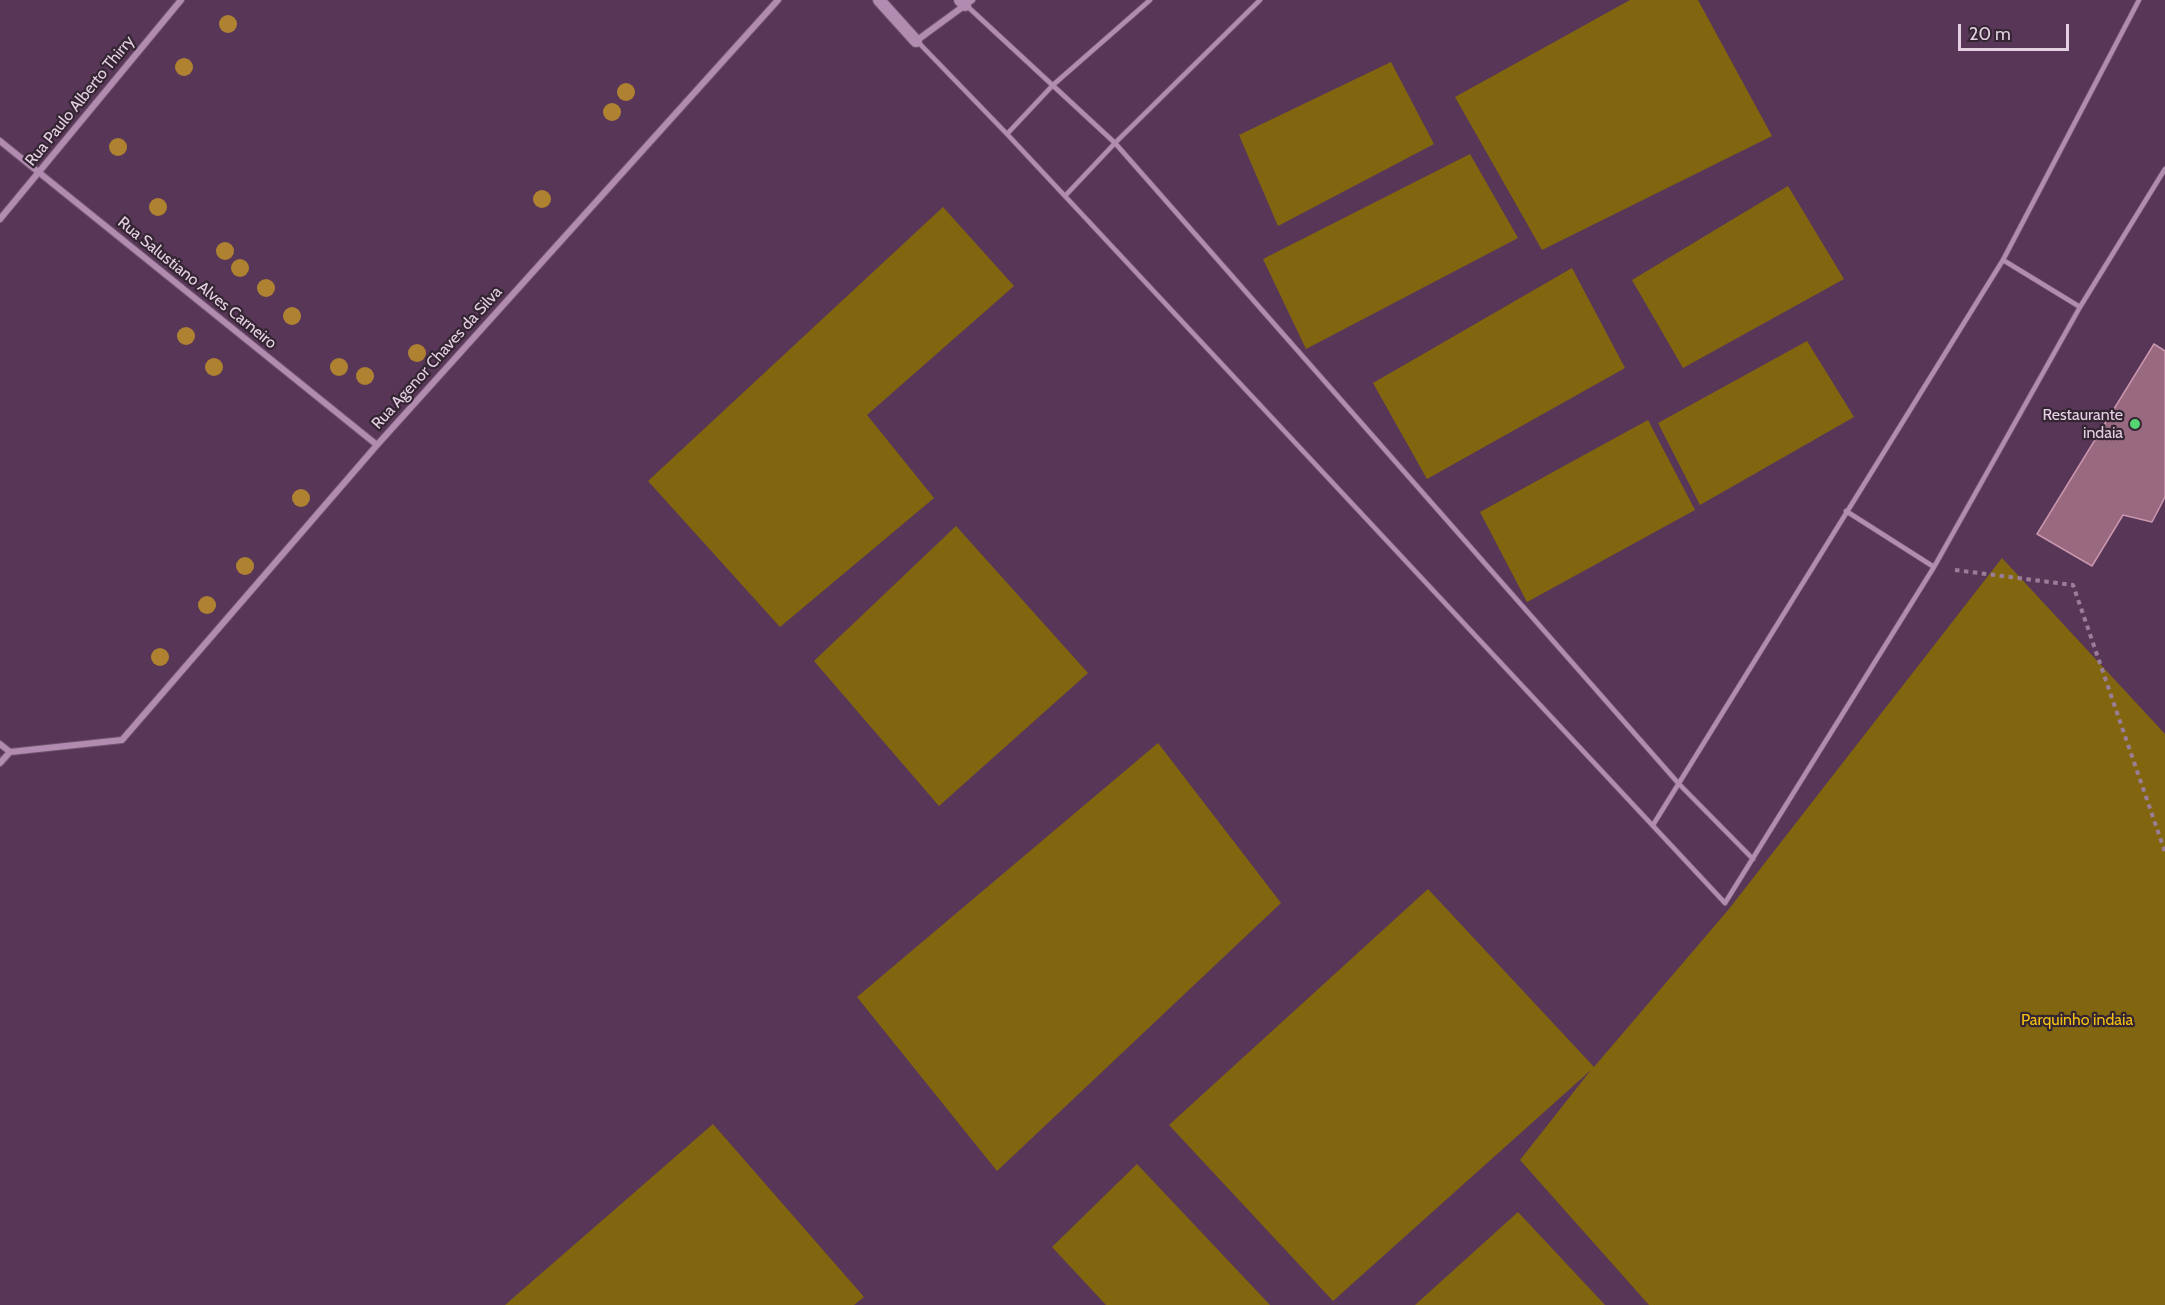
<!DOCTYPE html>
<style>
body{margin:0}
#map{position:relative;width:2165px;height:1305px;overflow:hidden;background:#583657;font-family:Cabin,sans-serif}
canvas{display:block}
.scale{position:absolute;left:1958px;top:24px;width:111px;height:27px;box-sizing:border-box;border:3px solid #e5d0e3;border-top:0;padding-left:8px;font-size:18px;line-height:21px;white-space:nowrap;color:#e5d0e3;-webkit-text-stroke:4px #342533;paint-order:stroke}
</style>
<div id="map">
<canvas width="2165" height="1305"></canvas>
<div class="scale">20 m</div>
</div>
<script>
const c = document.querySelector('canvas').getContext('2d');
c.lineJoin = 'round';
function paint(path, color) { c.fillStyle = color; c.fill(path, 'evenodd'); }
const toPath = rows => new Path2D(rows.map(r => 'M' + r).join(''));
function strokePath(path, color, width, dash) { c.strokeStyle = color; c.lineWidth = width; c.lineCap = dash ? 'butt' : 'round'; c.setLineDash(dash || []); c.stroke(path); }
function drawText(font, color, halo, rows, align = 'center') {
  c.font = font + ' Cabin,sans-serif'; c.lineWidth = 4.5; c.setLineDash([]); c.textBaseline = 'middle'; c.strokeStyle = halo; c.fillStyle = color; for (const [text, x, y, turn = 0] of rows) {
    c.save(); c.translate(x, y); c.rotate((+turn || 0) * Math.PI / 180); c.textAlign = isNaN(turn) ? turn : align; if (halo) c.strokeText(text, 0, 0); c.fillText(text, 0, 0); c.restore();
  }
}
paint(toPath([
 [1630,0,1698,0,1772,136,1542,250,1455,97],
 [1391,62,1434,144,1278,226,1239,135],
 [1470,154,1518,238,1306,349,1263,259],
 [1788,186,1844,279,1683,368,1632,280],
 [943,207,1014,286,867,415,934,498,780,627,648,481],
 [1572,268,1625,368,1427,479,1373,383],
 [1807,341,1854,417,1700,505,1658,423],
 [1648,420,1695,510,1527,602,1480,512],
 [956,526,1088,673,939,806,814,661],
 [2002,558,2165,734,2165,1305,1649,1305,1520,1160,1591,1070,1333,1301,1169,1125,1428,889,1594,1067,1729,909],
 [1158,743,1281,903,997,1171,857,997],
 [713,1124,864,1297,854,1305,505,1305],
 [1137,1164,1270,1305,1106,1305,1052,1247],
 [1518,1212,1605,1305,1415,1305]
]), '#82660f');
const building = toPath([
 [2154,344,2165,351,2165,497,2152,522,2123,515,2092,566,2037,534,2154,344]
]);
paint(building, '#996980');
strokePath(building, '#c996ae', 1.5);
const lane = toPath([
 [967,6,1115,143,1679,784,1753,859],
 [917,41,1007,134,1725,903,1934,567,2080,307,2165,169],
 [1007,134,1053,85,1150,0],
 [1065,196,1115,143,1260,0],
 [2003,260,2080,307],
 [1846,511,1934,567],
 [1653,825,2003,260,2139,0]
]);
const street = toPath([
 [916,41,972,0],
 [0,141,377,445],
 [0,219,181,0],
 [0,744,10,752,122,740,377,445,778,0],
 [0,763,10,752]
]);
const secondary = toPath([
 [879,0,916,41],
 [960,0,965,5]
]);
strokePath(lane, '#6f536e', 6);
strokePath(street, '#6f536e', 8);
strokePath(secondary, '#6f536e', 14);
strokePath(toPath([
 [1955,570,2073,585,2165,852]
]), '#9a7e99', 4, [4.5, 4.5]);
strokePath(lane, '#b28bb0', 4.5);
strokePath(street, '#b28bb0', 6);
strokePath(secondary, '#b28bb0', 12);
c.fillStyle = '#ae8231';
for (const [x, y] of [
 [228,24],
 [184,67],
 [626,92],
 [612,112],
 [118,147],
 [542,199],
 [158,207],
 [225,251],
 [240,268],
 [266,288],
 [292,316],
 [186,336],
 [417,353],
 [214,367],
 [339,367],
 [365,376],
 [301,498],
 [245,566],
 [207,605],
 [160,657]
]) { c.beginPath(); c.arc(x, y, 9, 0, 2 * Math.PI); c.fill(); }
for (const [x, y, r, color] of [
 [2135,424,6,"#54d672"]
]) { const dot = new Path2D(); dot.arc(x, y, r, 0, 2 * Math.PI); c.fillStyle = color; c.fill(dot); strokePath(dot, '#342533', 2); }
drawText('16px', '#e5d0e3', '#342533', [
 ["Rua Paulo Alberto Thirry",80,101,-51],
 ["Rua Salustiano Alves Carneiro",197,283,39],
 ["Rua Agenor Chaves da Silva",437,358,-48]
]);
drawText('16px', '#e5d0e3', '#342533', [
 ["Restaurante",2123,415],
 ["indaia",2123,433]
], 'right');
drawText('16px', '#f4c012', '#342533', [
 ["Parquinho indaia",2077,1020]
]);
</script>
